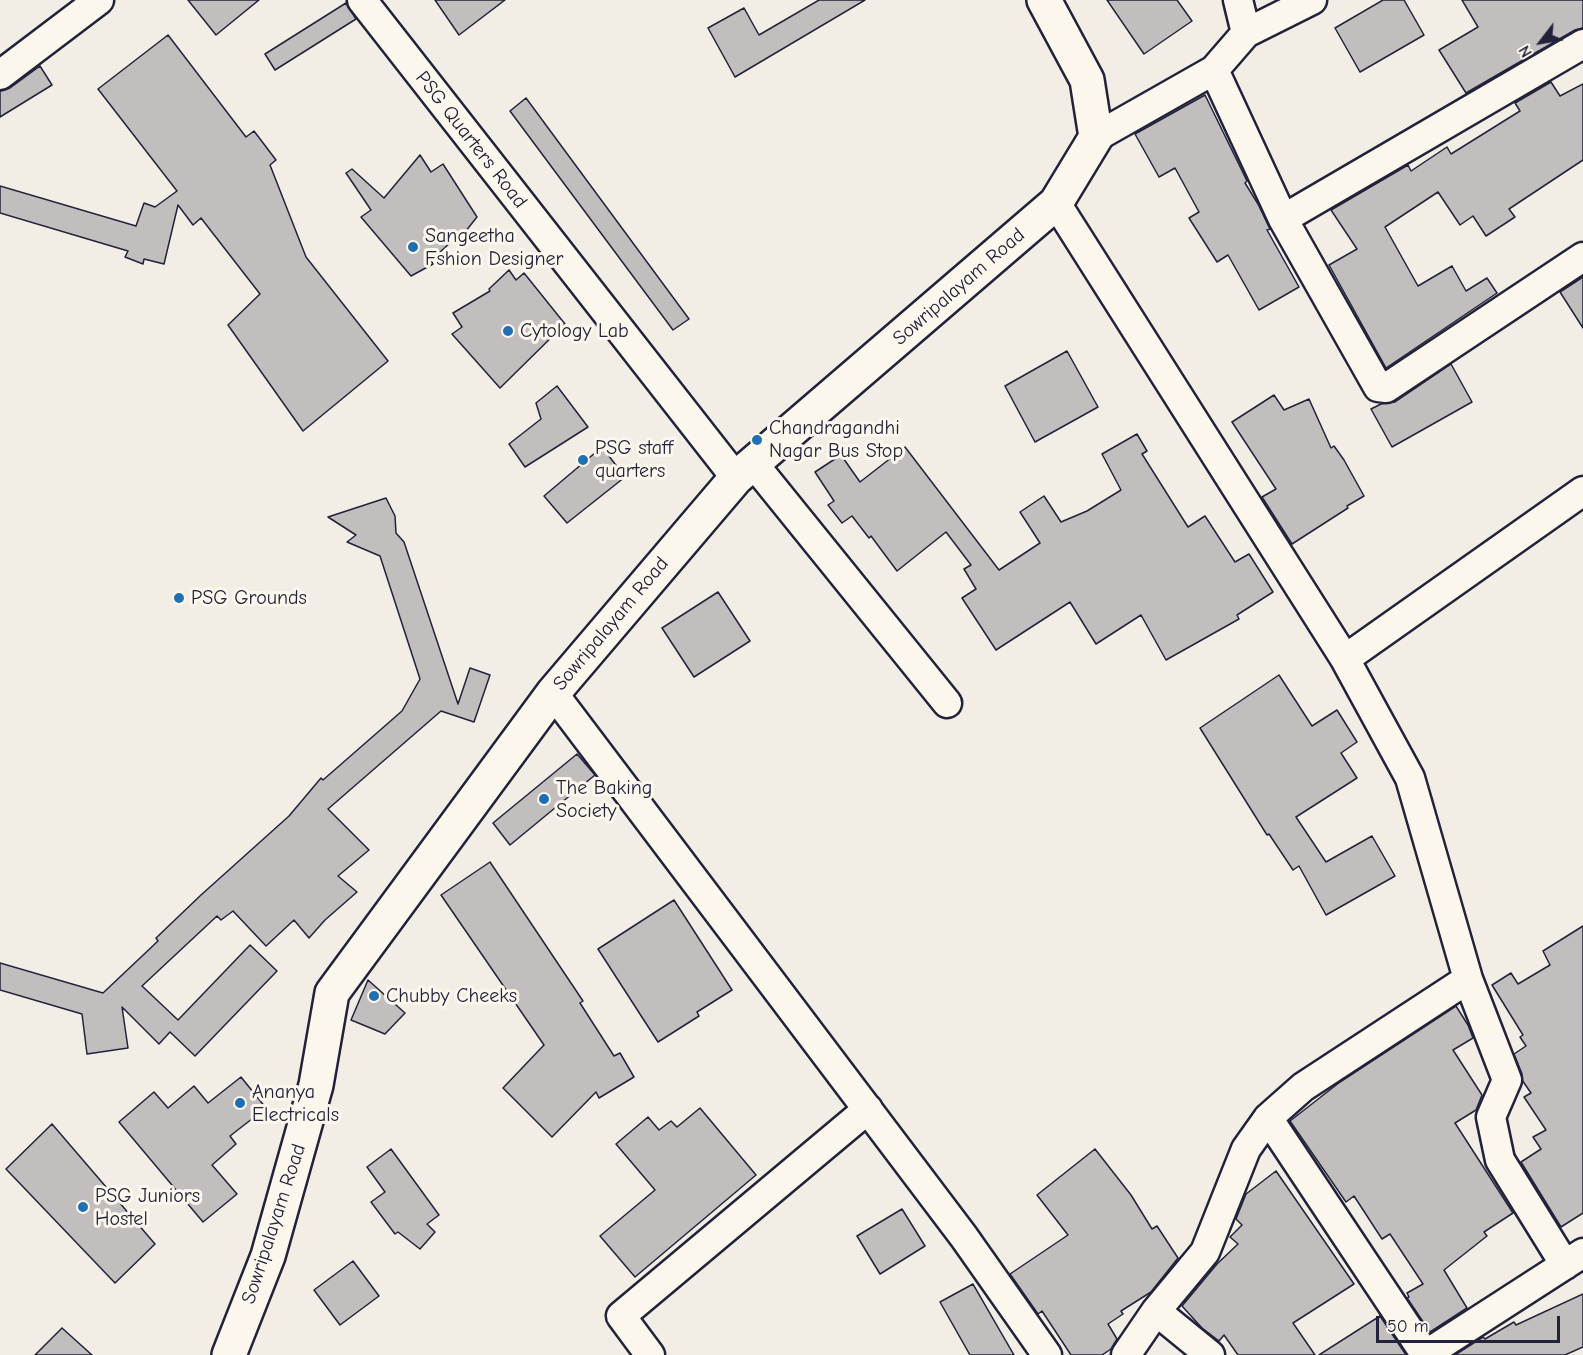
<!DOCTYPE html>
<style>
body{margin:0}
#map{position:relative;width:1583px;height:1355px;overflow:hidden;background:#f2eee5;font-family:"Comic Neue",sans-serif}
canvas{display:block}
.north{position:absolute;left:1511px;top:12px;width:60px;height:60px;-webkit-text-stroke:4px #fbf7ec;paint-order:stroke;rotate:239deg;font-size:16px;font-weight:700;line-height:24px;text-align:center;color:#22223b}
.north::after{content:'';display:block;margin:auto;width:21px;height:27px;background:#22223b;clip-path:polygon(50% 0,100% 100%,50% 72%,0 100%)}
.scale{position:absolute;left:1376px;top:1316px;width:184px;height:27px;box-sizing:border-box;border:3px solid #22223b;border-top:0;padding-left:8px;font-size:18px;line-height:21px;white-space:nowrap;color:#22223b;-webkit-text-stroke:4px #fbf7ec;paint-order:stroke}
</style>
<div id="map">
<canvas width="1583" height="1355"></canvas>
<div class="north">N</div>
<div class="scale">50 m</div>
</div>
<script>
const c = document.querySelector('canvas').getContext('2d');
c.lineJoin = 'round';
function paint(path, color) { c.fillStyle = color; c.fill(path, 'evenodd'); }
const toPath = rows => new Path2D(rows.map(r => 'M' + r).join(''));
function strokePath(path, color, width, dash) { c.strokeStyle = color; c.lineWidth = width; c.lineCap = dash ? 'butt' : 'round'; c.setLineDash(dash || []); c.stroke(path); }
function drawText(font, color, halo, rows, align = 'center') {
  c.font = font + ' "Comic Neue",sans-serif'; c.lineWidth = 6; c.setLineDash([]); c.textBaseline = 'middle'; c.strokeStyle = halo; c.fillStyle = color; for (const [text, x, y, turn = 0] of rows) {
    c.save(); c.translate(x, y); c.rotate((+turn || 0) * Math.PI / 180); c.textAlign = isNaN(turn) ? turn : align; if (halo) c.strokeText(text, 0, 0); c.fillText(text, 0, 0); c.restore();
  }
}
const building = toPath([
 [188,0,259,0,216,35,188,0],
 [435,0,505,0,459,35,435,0],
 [819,0,865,0,735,77,708,28,744,8,759,35,819,0],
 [1107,0,1177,0,1192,21,1144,54,1107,0],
 [1383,0,1404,0,1424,35,1360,72,1335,28,1383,0],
 [1462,0,1583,0,1583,28,1575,30,1466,93,1439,50,1478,27,1462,0],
 [346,3,356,19,275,70,265,54,346,3],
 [168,35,246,137,254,131,276,160,270,165,306,257,388,361,303,431,228,325,260,294,201,218,193,225,178,205,164,264,144,259,143,264,125,257,128,251,0,213,0,186,136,226,144,203,155,207,177,191,98,89,168,35],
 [40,66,52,85,0,117,0,91,10,88,40,66],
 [1551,82,1560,96,1583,84,1583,160,1509,209,1515,217,1486,236,1473,216,1460,225,1438,192,1385,227,1418,286,1452,266,1466,291,1487,278,1497,293,1386,368,1329,265,1357,249,1331,210,1408,165,1411,171,1447,147,1451,154,1520,111,1515,103,1551,82],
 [1205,95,1247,181,1245,183,1258,204,1270,229,1267,230,1299,287,1259,310,1228,255,1217,262,1189,218,1199,212,1175,168,1159,177,1135,134,1205,95],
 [526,98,689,319,673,330,510,111,526,98],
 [420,155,431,172,443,164,477,217,461,237,459,235,431,260,433,264,411,276,361,217,371,210,346,173,352,169,384,198,420,155],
 [509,270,516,280,524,273,565,324,500,388,452,334,462,327,453,313,490,291,489,289,509,270],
 [1583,277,1583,328,1560,292,1583,277],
 [1067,351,1098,407,1035,442,1005,386,1067,351],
 [1451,364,1472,402,1392,447,1371,409,1381,404,1395,402,1451,364],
 [557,386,588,427,525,467,509,444,541,419,536,403,557,386],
 [1274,395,1284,410,1309,399,1331,448,1334,446,1344,460,1364,496,1347,506,1348,508,1292,544,1262,497,1276,489,1232,422,1274,395],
 [1137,434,1147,451,1142,454,1188,527,1205,516,1235,562,1249,554,1273,592,1237,615,1239,619,1166,660,1141,615,1096,644,1070,602,996,650,962,598,976,589,964,569,971,565,946,532,897,571,871,536,869,538,852,516,842,523,828,505,834,501,815,472,841,455,860,482,905,447,999,570,1040,543,1020,512,1044,496,1061,522,1087,511,1121,490,1102,454,1137,434],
 [602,447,625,477,567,523,544,496,602,447],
 [386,498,395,516,396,533,404,542,458,704,470,668,490,675,474,722,441,711,328,809,369,850,338,876,357,892,325,920,309,938,294,920,266,946,233,911,221,920,217,916,142,986,178,1020,250,945,277,971,195,1056,170,1032,159,1044,122,1007,128,1048,87,1054,82,1014,0,990,0,963,103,993,158,941,156,938,201,895,289,816,321,778,323,780,402,711,420,679,380,556,347,542,356,535,328,517,386,498],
 [718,592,750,641,694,677,662,628,718,592],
 [1279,675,1312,726,1337,710,1357,742,1341,753,1357,778,1296,817,1326,862,1372,836,1395,876,1326,915,1299,866,1293,870,1269,834,1267,835,1200,728,1279,675],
 [577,754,595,775,510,845,493,823,577,754],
 [490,862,583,1001,580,1003,614,1056,620,1053,634,1077,599,1098,596,1092,552,1137,503,1088,544,1045,441,895,490,862],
 [674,900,732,990,697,1012,699,1016,658,1042,598,949,674,900],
 [1583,926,1583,1213,1561,1227,1521,1162,1541,1149,1533,1137,1546,1130,1524,1097,1531,1093,1522,1080,1522,1074,1514,1054,1526,1046,1520,1037,1523,1035,1492,985,1511,973,1518,984,1550,965,1543,951,1583,926],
 [368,980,405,1013,385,1034,351,1020,368,980],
 [1456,1006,1468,1025,1473,1038,1453,1050,1482,1095,1476,1110,1455,1123,1513,1213,1484,1232,1487,1236,1444,1270,1467,1308,1430,1332,1407,1298,1409,1297,1407,1293,1423,1284,1390,1234,1382,1239,1354,1196,1346,1202,1290,1121,1340,1082,1456,1006],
 [241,1077,266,1108,230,1136,236,1144,212,1165,237,1194,203,1222,119,1122,154,1092,168,1108,194,1086,208,1103,241,1077],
 [700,1108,756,1175,635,1277,600,1236,655,1190,616,1144,648,1117,659,1130,671,1121,677,1127,700,1108],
 [52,1124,155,1244,115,1283,6,1169,52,1124],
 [391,1149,439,1215,427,1224,435,1232,420,1249,398,1232,395,1234,371,1202,385,1192,367,1167,391,1149],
 [1095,1149,1131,1195,1152,1229,1157,1226,1178,1258,1151,1292,1121,1311,1123,1314,1108,1324,1117,1339,1111,1349,1102,1355,1071,1355,1042,1311,1038,1314,1010,1274,1068,1235,1037,1195,1095,1149],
 [1276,1171,1354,1284,1293,1323,1315,1355,1238,1355,1224,1335,1219,1341,1202,1328,1182,1306,1217,1264,1238,1244,1230,1237,1242,1225,1236,1219,1246,1194,1276,1171],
 [902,1209,925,1246,880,1274,857,1236,902,1209],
 [353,1261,379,1296,340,1325,314,1290,353,1261],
 [973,1284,1014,1355,970,1355,940,1302,973,1284],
 [1583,1294,1583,1347,1565,1355,1455,1355,1483,1337,1485,1339,1514,1322,1516,1325,1583,1294],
 [1380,1316,1406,1355,1319,1355,1380,1316],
 [62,1328,92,1355,35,1355,62,1328]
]);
paint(building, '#c2bebe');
strokePath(building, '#22223b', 1.5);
const minor = toPath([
 [362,0,736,478],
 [1238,0,1246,33],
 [1214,70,1283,219,1378,387,1386,388,1583,257],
 [0,75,99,0],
 [1096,137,1214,70,1246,33,1312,0],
 [1056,203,1345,659,1583,491],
 [1283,219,1583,44],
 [753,463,947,703],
 [1345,659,1410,778,1468,979,1507,1080,1491,1117,1500,1160,1565,1265],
 [553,693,964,1237,1047,1355],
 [1268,1118,1303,1087,1468,979],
 [1156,1311,1210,1355],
 [650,1355,621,1316,868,1109],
 [1126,1355,1156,1311,1205,1252,1246,1149,1268,1118,1425,1354],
 [1425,1355,1583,1253]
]);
const tertiary = toPath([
 [229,1355,268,1256,316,1085,332,993,553,693,736,478,1056,203,1096,137,1087,80,1044,0]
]);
strokePath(minor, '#22223b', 33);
strokePath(tertiary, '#22223b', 38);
strokePath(minor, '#fbf7ec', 28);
strokePath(tertiary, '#fbf7ec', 33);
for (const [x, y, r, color] of [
 [413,247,6,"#1f6fb2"],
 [508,331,6,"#1f6fb2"],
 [757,440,6,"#1f6fb2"],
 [583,460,6,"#1f6fb2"],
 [179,598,6,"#1f6fb2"],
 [544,799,6,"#1f6fb2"],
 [374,996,6,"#1f6fb2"],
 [240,1103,6,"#1f6fb2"],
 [83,1207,6,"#1f6fb2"]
]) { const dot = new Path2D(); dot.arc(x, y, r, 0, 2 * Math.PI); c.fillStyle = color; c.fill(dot); strokePath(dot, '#fbf7ec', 2); }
drawText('20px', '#22223b', '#fbf7ec', [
 ["PSG Quarters Road",471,140,52],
 ["Sowripalayam Road",959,287,-41],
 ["Sowripalayam Road",611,624,-50],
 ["Sowripalayam Road",274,1224,-72]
]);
drawText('20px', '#22223b', '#fbf7ec', [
 ["Sangeetha",425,236],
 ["Fshion Designer",425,259],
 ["Cytology Lab",520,331],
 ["Chandragandhi",769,428],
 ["Nagar Bus Stop",769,451],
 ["PSG staff",595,448],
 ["quarters",595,471],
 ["PSG Grounds",191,598],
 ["The Baking",556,788],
 ["Society",556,811],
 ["Chubby Cheeks",386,996],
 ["Ananya",252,1092],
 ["Electricals",252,1115],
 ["PSG Juniors",95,1196],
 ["Hostel",95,1219]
], 'left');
</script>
